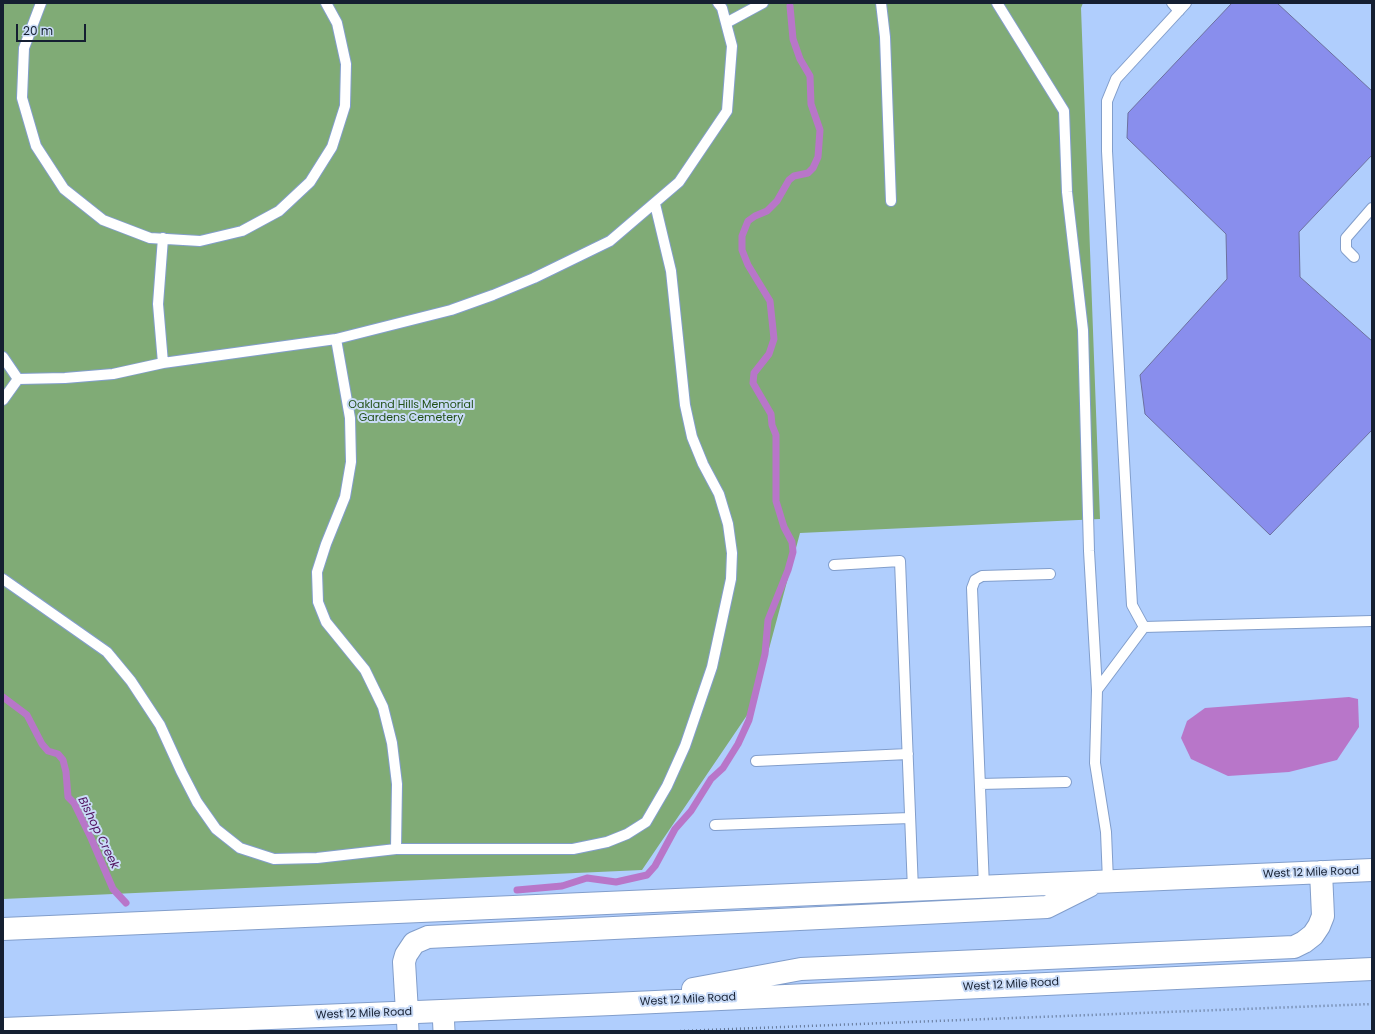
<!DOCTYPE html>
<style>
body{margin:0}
#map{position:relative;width:1375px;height:1034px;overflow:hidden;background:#b0cefd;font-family:Poppins,sans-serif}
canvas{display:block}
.frame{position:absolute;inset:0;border:4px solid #151f31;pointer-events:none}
.scale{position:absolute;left:16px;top:24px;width:70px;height:18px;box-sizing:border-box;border:2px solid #151f31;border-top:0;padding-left:5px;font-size:12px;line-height:14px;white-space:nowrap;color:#151f31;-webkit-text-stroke:3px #c9dbf7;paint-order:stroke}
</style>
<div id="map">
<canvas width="1375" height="1034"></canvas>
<div class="frame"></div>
<div class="scale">20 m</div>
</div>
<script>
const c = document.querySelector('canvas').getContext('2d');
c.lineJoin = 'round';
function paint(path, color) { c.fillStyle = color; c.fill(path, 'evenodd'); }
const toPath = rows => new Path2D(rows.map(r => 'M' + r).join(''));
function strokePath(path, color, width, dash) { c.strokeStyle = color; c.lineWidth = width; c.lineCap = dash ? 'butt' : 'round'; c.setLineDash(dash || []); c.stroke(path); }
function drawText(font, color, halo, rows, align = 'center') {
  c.font = font + ' Poppins,sans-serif'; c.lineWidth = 4; c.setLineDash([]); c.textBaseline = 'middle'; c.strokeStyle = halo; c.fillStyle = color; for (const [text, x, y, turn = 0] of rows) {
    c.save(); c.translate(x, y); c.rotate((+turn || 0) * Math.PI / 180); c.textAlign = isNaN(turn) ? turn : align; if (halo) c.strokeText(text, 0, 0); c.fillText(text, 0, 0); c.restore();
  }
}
paint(toPath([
 [3,3,1083,3,1081,8,1100,519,800,533,754,705,642,870,3,899]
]), '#80ab76');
paint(toPath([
 [1349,697,1358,699,1359,727,1337,760,1289,772,1228,776,1191,759,1181,738,1187,721,1205,708]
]), '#b876c9');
strokePath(toPath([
 [3,697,27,715,42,744,48,751,58,754,63,760,66,772,68,797,74,803,91,838,113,889,126,903],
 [517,890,562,886,587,878,616,882,647,875,655,866,675,829,691,811,711,779,723,768,738,744,749,720,765,654,768,620,788,570,793,552,792,542,784,527,776,501,776,435,772,425,771,414,753,383,754,373,769,354,774,339,770,301,748,265,742,250,742,236,748,221,755,216,767,211,777,201,789,180,794,176,808,173,813,168,818,157,820,130,811,104,810,76,800,59,793,39,790,6]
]), '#b876c9', 7);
const building = toPath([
 [1232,3,1277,3,1372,91,1372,155,1299,232,1300,277,1372,341,1372,430,1270,535,1145,414,1140,375,1227,279,1226,234,1127,138,1128,113,1232,3]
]);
paint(building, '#898eed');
strokePath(building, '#6c709f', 1);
const lane = toPath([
 [41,3,24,48,22,98,36,146,64,189,103,220,150,238,200,241,242,231,279,211,310,182,332,147,345,106,346,64,337,23,326,3],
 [881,3,885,37,891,201],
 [997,3,1064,111,1067,192,1083,330,1089,551,1097,690,1095,763,1106,832,1108,881],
 [1172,3,1179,11],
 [726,23,763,3],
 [1354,257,1346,249,1346,238,1372,208],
 [3,357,18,379,65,378,113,374,163,363,336,339,451,310,493,295,534,278,610,241,679,182,727,111,732,46,722,8,718,3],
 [163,363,158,304,163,238],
 [3,400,18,379],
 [834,565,900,561,913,890],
 [3,579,107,652,131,681,160,725,181,771,197,802,216,829,240,848,274,859,317,858,396,849,397,784,392,743,383,707,365,670,326,622,318,602,317,572,326,544,345,497,351,462,350,418,336,339],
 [1144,627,1132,605,1107,151,1107,101,1116,79,1186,3],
 [1144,627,1372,621],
 [1097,690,1144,627],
 [756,761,908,754],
 [980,784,1066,782],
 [715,825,910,818],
 [396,849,573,849,607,842,627,834,646,822,667,786,685,746,712,667,731,579,732,553,728,524,719,494,703,464,692,437,685,405,671,271,655,204],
 [984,887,972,588,975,580,982,576,1050,574]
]);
const street = toPath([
 [443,1011,444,1031],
 [407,1012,408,1031]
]);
const secondary = toPath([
 [3,929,1372,870],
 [693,989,801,969,1294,947,1304,942,1313,935,1319,926,1323,916,1321,872],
 [407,1012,404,962,406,955,414,943,428,937,1047,907,1089,886],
 [3,1029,612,1004,1372,969]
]);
strokePath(lane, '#829ecb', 12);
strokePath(street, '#829ecb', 23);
strokePath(secondary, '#829ecb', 24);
strokePath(toPath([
 [680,1031,1372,1004]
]), '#627697', 2.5, [1, 3]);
strokePath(lane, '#fff', 10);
strokePath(street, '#fff', 21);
strokePath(secondary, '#fff', 22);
drawText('11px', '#235117', '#c9dbf7', [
 ["Oakland Hills Memorial",411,405],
 ["Gardens Cemetery",411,418]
]);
drawText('11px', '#151f31', '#c9dbf7', [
 ["West 12 Mile Road",1311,873,-2],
 ["West 12 Mile Road",1011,985,-3],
 ["West 12 Mile Road",688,1000,-3],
 ["West 12 Mile Road",364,1014,-2]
]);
drawText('italic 12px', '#50105e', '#c9dbf7', [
 ["Bishop Creek",98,833,64]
]);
</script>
